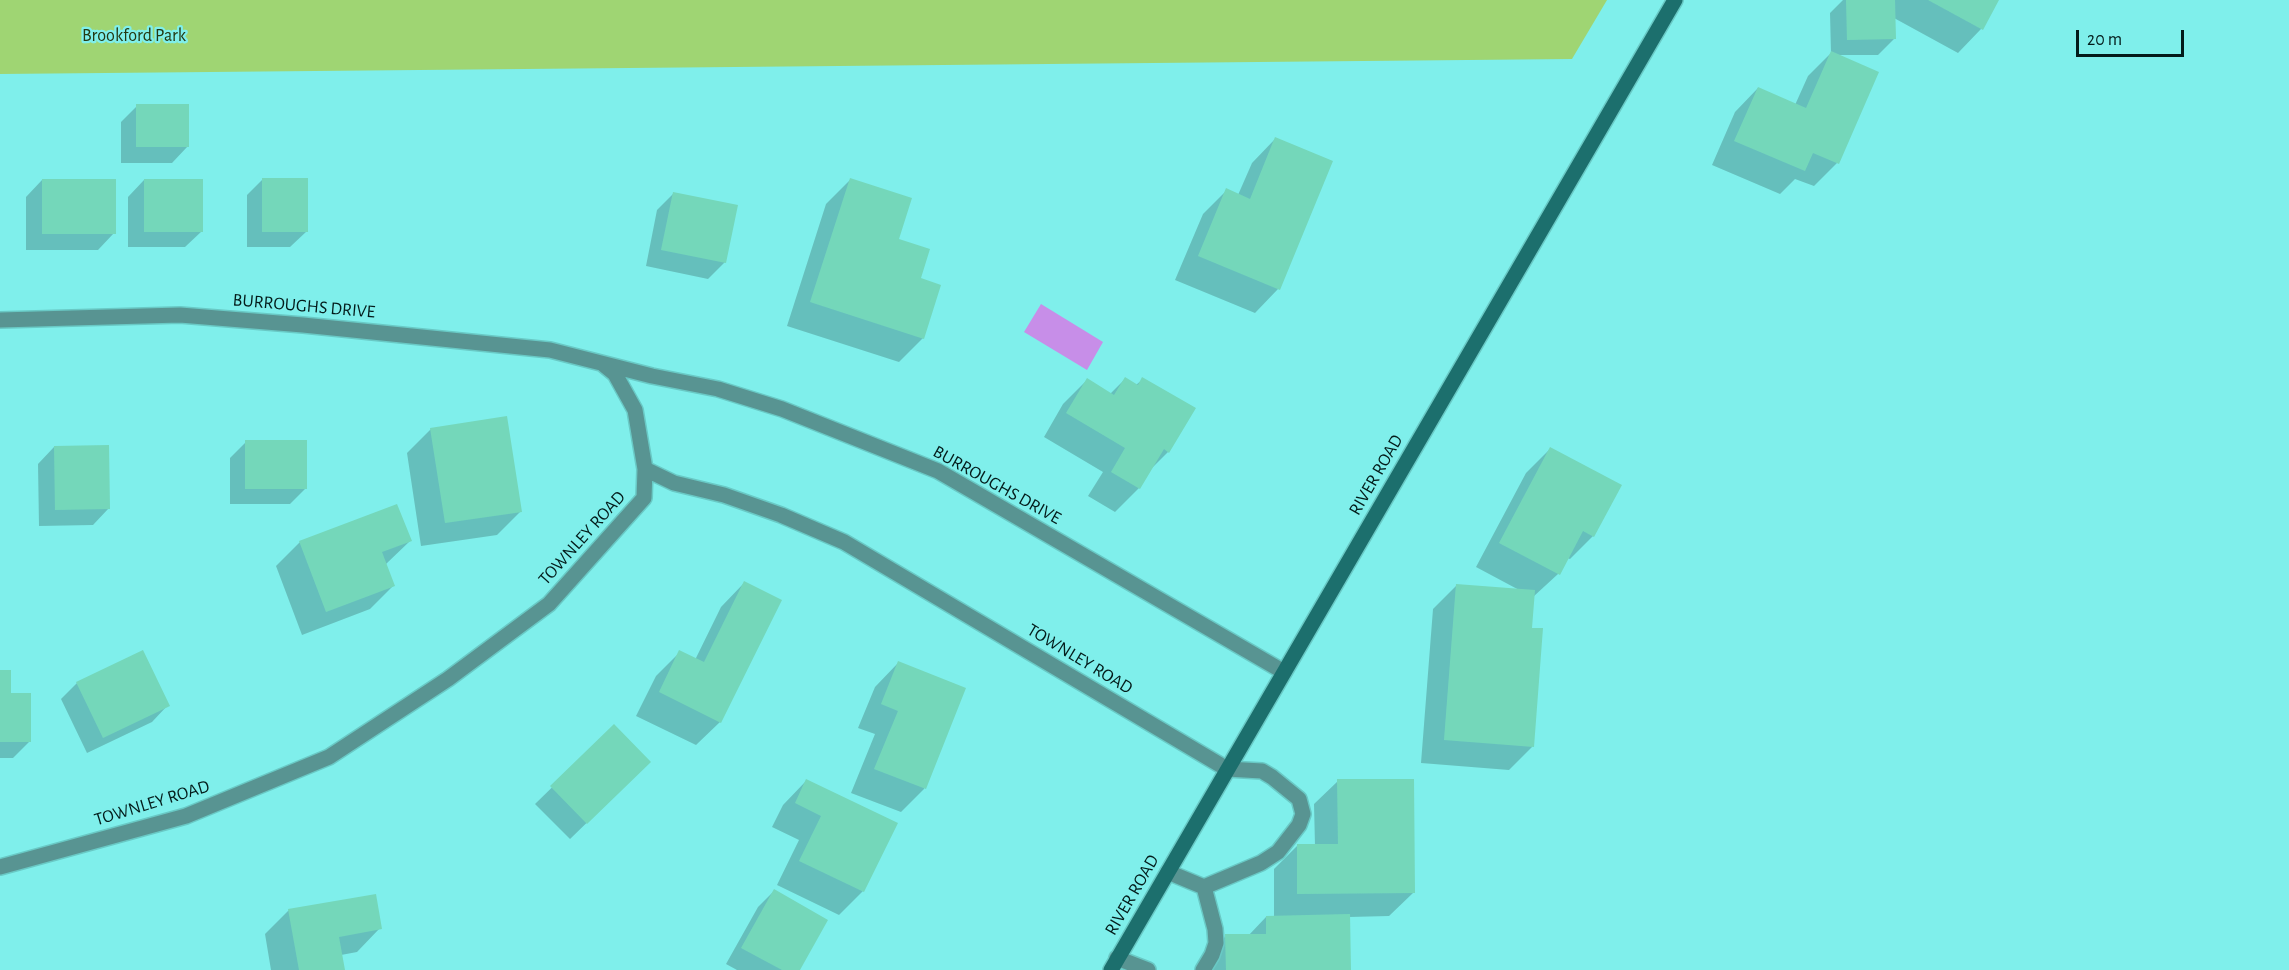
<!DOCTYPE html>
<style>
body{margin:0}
#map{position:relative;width:2289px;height:970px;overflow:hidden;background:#7fefeb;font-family:"Alegreya Sans",sans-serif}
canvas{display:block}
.scale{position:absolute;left:2076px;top:30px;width:108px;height:27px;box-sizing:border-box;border:3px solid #031b1a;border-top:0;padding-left:8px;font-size:18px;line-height:21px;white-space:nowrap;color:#031b1a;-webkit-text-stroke:4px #7fefeb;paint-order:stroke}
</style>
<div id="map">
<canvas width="2289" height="970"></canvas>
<div class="scale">20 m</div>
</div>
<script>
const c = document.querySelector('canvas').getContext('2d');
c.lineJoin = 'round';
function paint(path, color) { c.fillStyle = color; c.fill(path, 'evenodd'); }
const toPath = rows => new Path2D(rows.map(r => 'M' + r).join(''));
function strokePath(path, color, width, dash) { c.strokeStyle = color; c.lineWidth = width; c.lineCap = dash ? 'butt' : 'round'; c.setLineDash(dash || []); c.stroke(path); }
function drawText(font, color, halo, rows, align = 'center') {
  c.font = font + ' "Alegreya Sans",sans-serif'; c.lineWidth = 4.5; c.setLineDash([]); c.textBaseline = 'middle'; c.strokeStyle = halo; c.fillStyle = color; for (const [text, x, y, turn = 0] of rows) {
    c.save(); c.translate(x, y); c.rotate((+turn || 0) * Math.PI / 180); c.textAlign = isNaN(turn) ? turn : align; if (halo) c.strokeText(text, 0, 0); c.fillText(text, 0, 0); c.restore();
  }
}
paint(toPath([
 [0,0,1607,0,1572,59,0,74]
]), '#9fd573');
paint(toPath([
 [1041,304,1103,342,1087,370,1024,332]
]), '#c78ee8');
paint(toPath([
 [1843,0,1998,0,1981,29,1958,53,1894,18,1894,39,1878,55,1838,55,1837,163,1814,186,1795,179,1780,194,1712,165,1735,112,1758,88,1795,105,1808,76,1831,53,1830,13],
 [137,106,188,146,172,163,121,163,121,122],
 [1275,139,1278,289,1255,313,1175,280,1203,214,1227,190,1238,195,1252,163],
 [263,179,307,231,290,247,247,247,247,195],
 [42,180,114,233,98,250,26,250,26,197],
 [144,180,202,231,185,247,128,247,128,197],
 [850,180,897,240,919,279,923,338,899,362,787,326,826,204],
 [673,194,725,262,708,279,646,266,657,210],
 [1125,379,1136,385,1143,379,1194,408,1168,452,1149,471,1139,488,1115,512,1088,496,1103,472,1044,437,1063,404,1087,380,1110,394],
 [431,429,520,512,497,535,421,546,407,453],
 [246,442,306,488,290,504,230,504,230,458],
 [54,447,109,508,93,525,39,526,38,464],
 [1550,449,1593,536,1570,559,1567,558,1558,574,1533,597,1531,629,1532,747,1509,770,1421,763,1433,609,1456,586,1521,591,1476,567,1526,473],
 [410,541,386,564,393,586,370,609,302,635,276,566,300,542],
 [744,583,720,722,696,745,636,716,656,676,680,652,695,660,721,607],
 [898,663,964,689,924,789,901,812,851,793,875,734,858,728,875,687],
 [0,671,29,742,13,758,0,758],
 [77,683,168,705,152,722,87,753,61,699],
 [614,727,633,778,570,839,535,804],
 [806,781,863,891,839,915,777,885,799,840,772,827,783,805],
 [1338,781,1413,893,1389,916,1349,917,1349,970,1203,970,1202,960,1226,936,1248,936,1266,917,1274,917,1274,869,1297,846,1315,846,1314,804],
 [774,891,799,970,737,970,726,964,758,907],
 [289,910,380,928,357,952,341,955,343,970,271,970,265,934]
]), '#0003');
paint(toPath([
 [1846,0,1895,0,1896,39,1847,40],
 [1928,0,1999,0,1983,30],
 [1831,51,1879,72,1839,164,1813,153,1805,171,1734,141,1758,87,1806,108],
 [136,104,189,104,189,147,136,147],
 [1275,137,1333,161,1280,290,1198,256,1226,188,1250,199],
 [262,178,308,178,308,232,262,232],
 [850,178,912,198,899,239,930,249,921,278,941,285,924,339,810,302],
 [42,179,116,179,116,234,42,234],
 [144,179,203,179,203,232,144,232],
 [673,192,738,205,726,263,661,250],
 [1125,377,1138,385,1142,377,1196,408,1169,453,1164,449,1140,489,1111,472,1125,448,1066,413,1087,378,1114,395],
 [507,416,522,512,445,523,430,428],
 [245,440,307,440,307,489,245,489],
 [109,445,110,509,55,510,54,446],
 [1550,447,1622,485,1594,537,1583,531,1560,575,1499,543],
 [397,504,412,541,382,552,395,586,326,612,299,541],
 [744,581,782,600,721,723,659,692,679,650,704,662],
 [1456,584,1535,590,1532,628,1543,628,1534,747,1444,740],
 [143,650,170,706,103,738,76,682],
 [898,661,966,688,926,789,874,769,898,711,881,704],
 [0,670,11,670,11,693,31,693,31,742,0,742],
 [614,724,651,762,587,824,550,786],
 [806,779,898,823,864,892,799,861,821,816,795,803],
 [1337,779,1414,779,1415,893,1297,894,1297,844,1338,844],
 [774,889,828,920,800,970,782,970,741,948],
 [376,894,382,929,339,937,345,970,299,970,288,909],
 [1350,914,1351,970,1226,970,1225,934,1266,934,1266,916]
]), '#74d7ba');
const lane = toPath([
 [1168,872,1204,887,1261,863,1278,852,1299,825,1303,814,1299,799,1272,777,1262,771,1227,769],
 [1117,958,1148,970],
 [1203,970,1212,955,1216,943,1215,929,1204,887]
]);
const street = toPath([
 [0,320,180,315,303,325,550,350,652,376,718,389,782,409,938,471,1284,672],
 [645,469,674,483,724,495,781,515,844,542,1227,769],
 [0,867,186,816,329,757,448,679,549,604,644,498,645,469,635,410,615,374,604,365]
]);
const secondary = toPath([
 [1111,970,1675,0]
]);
strokePath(lane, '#69c9c5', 18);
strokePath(street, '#69c9c5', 18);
strokePath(secondary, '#69c9c5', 18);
strokePath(lane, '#589492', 15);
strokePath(street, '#589492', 15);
strokePath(secondary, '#1c6f6d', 15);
drawText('18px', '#243811', '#7fefeb', [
 ["Brookford Park",134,36]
]);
drawText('18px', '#031b1a', '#7fefeb', [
 ["BURROUGHS DRIVE",304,306,5],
 ["RIVER ROAD",1376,475,-60],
 ["BURROUGHS DRIVE",997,485,29],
 ["TOWNLEY ROAD",582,538,-48],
 ["TOWNLEY ROAD",1080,659,31],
 ["TOWNLEY ROAD",152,803,-17],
 ["RIVER ROAD",1132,895,-60]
]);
</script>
